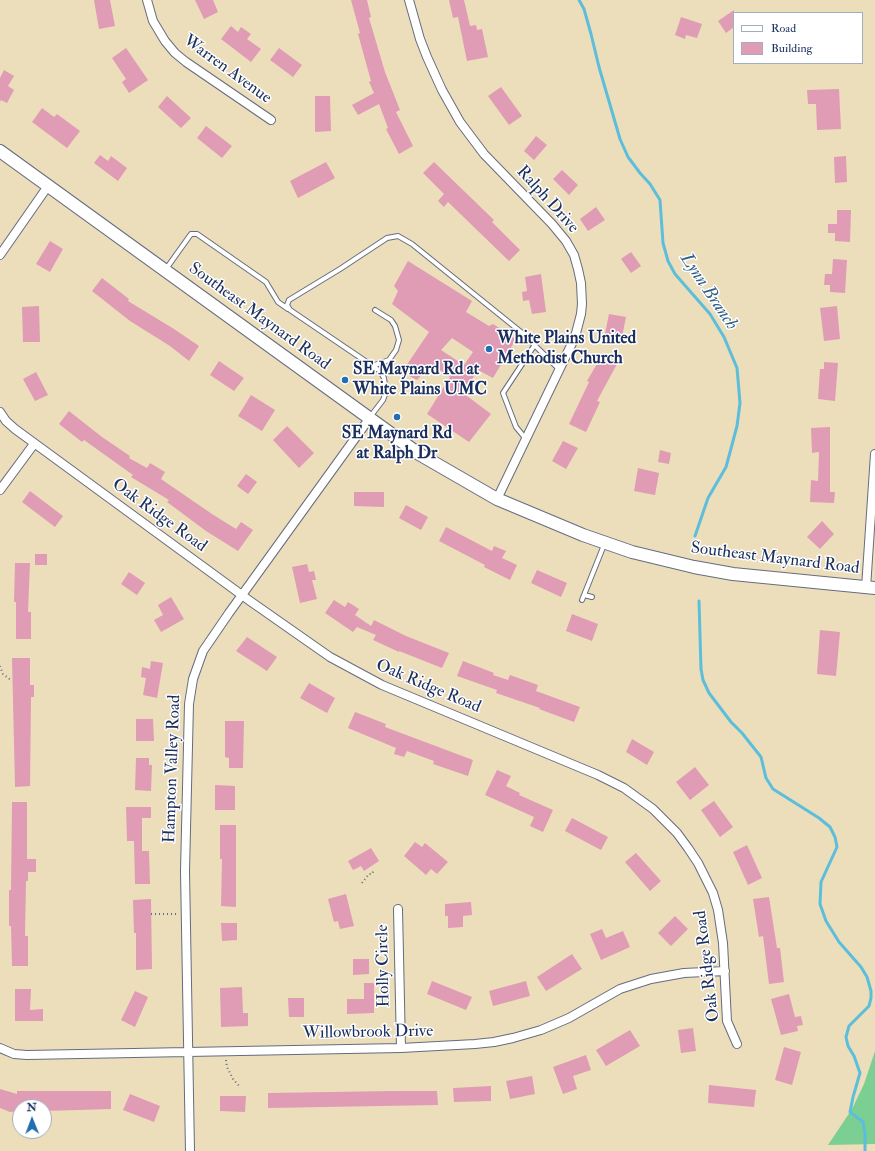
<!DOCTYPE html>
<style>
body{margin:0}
#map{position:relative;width:875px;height:1151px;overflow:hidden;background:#ecdebb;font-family:"IM FELL Double Pica",serif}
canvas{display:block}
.legend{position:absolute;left:733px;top:12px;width:130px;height:52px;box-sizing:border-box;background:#fff;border:1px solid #a4acbf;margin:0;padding:5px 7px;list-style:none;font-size:12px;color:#1b2f5e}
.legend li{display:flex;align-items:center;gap:8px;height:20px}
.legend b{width:20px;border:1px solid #a4acbf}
.north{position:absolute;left:12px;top:1099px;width:40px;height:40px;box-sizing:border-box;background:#fff;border:1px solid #a4acbf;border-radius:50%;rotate:359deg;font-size:11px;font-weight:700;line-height:16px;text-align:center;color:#1b2f5e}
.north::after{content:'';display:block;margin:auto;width:14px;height:18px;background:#1f6fb2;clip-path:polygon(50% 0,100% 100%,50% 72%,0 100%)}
</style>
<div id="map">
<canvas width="875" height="1151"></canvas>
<ul class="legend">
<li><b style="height:5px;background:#fff"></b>Road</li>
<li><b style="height:11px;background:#df9cb4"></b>Building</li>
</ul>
<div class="north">N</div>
</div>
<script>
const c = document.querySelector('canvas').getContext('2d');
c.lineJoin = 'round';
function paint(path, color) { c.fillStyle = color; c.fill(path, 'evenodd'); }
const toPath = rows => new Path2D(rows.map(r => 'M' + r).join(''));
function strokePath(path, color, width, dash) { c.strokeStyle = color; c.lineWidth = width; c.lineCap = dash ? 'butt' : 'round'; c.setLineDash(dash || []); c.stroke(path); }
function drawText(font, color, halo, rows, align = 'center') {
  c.font = font + ' "IM FELL Double Pica",serif'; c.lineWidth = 3; c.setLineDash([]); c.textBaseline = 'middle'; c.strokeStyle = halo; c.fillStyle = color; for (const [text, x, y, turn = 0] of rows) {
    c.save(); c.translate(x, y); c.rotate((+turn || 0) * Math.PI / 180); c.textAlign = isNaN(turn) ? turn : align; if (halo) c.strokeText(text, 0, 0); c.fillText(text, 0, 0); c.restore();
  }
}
paint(toPath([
 [875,1051,875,1144,828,1145,852,1109,864,1084]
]), '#7ccf92');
strokePath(toPath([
 [579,0,584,9,591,34,599,67,620,139,628,157,640,173,650,184,660,200,663,243,668,261,675,274,710,314,724,337,737,368,740,403,737,426,729,456,726,467,708,498,695,536],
 [699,601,701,669,703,680,709,693,731,722,742,733,761,757,766,778,773,789,819,818,830,827,835,837,837,847,821,882,820,904,826,921,839,942,861,967,867,977,871,991,871,998,869,1006,849,1026,846,1037,848,1046,854,1056,860,1073,853,1097,850,1112,863,1122,865,1133,865,1151]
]), '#5cbeda', 3);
paint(toPath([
 [94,0,110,0,115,26,99,29],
 [195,0,213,0,218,12,204,19],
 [351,0,367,0,371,17,369,18,385,72,400,110,396,112,413,146,399,154,386,129,388,128,379,104,358,115,352,105,374,93,369,82,371,81,358,34,360,33],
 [449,0,464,0,470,26,476,25,477,30,482,29,488,57,467,61,458,17,453,18],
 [734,10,734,27,726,33,718,21],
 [681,17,702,24,697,38,686,35,685,39,675,35],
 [231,26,238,32,241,27,251,34,247,39,261,49,251,62,221,39],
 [126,48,148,80,129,93,122,82,126,79,112,58],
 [279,48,302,65,293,77,270,60],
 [4,70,14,76,8,86,14,90,7,103,1,100,0,102,0,78],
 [501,87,522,116,509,125,488,96],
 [839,89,841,129,817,130,816,104,808,104,807,90],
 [167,96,191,118,181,128,158,107],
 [315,96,330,96,331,131,315,132],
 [42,108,54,117,57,114,80,131,67,148,32,122],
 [206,126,232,146,222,158,197,138],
 [536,136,547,145,534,160,524,151],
 [100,155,108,161,111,156,127,168,118,181,94,163],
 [846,156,847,182,835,183,834,157],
 [326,162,335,178,298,198,290,181],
 [434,162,494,220,492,222,520,250,509,261,448,202,444,207,438,201,444,194,423,173],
 [562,170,578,185,569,195,553,179],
 [596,207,605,220,588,231,580,219],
 [837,210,851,210,850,242,835,241,835,233,828,233,828,224,837,224],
 [50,241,63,249,50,272,36,264],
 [631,252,641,266,631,273,621,259],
 [833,259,847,260,845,293,830,292,830,285,824,285,825,274,832,274],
 [408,261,472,301,466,312,489,326,493,324,516,339,493,378,478,370,463,393,491,414,469,442,427,414,450,377,431,364,417,380,402,372,429,332,392,304,398,291,394,286],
 [452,338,473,352,464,365,441,350],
 [541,274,546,312,532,314,529,300,523,301,522,292,527,291,525,277],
 [102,278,129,299,128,301,174,329,199,346,189,361,170,346,130,321,92,291],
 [39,306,40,342,23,342,22,307],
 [837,306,840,339,824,341,820,308],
 [609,314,626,317,621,342,604,338],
 [602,355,617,364,597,401,600,402,586,432,569,424,589,382,587,381],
 [219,361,244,378,234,391,210,375],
 [824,362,838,363,835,401,818,399,820,369,824,369],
 [36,372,48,395,35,401,23,379],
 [251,395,275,410,262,431,238,416],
 [69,411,102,437,130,456,129,458,147,468,150,463,165,472,161,479,212,514,236,529,241,522,253,530,238,551,206,531,167,502,169,500,131,477,133,475,84,440,82,442,59,424],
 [287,426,314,453,299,468,273,440],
 [830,427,830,492,835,492,834,503,810,502,811,480,818,481,819,452,812,453,811,428],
 [563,441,578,448,566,469,552,461],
 [660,450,671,453,669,464,658,462],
 [638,468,659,473,655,495,634,491],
 [246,474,257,482,248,494,237,486],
 [30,491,63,516,55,527,22,502],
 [354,492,384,492,384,507,354,506],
 [406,505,428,517,421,530,399,518],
 [822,521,834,534,820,549,807,537],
 [446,527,492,551,494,546,506,551,502,558,517,565,510,580,484,567,485,565,439,541],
 [35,554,47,554,47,565,35,565],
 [15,563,30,563,28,612,31,612,31,639,16,639,16,602,14,602],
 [307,564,309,572,314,571,316,580,312,580,317,599,300,603,292,567],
 [537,570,567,583,561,597,531,583],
 [129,572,145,583,137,595,121,584],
 [171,597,184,619,161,632,154,620,163,615,158,605],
 [334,600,345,607,348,602,359,609,355,615,371,626,374,620,406,636,449,653,442,668,399,651,399,652,373,640,376,635,357,627,353,632,325,613],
 [572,614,598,624,592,641,566,631],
 [820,630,840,632,836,676,817,674],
 [247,637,277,657,267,671,236,651],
 [12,658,30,658,30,685,34,685,34,697,31,697,30,786,15,787],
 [151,661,163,663,157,698,143,695,146,678,141,677,142,667,150,669],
 [463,661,494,673,493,675,508,680,510,675,538,685,536,691,580,707,574,722,539,709,540,708,496,693,497,690,457,676],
 [309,683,335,698,327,713,300,698],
 [355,712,386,724,385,727,473,760,468,776,433,764,434,761,407,751,404,757,394,754,396,748,348,728],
 [136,719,153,719,154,741,136,741],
 [225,721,244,721,243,768,229,768,229,758,225,757],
 [632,739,654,752,647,765,626,752],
 [136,758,149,758,149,765,152,765,151,791,135,790],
 [695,767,709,785,690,800,676,782],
 [497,770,511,776,506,786,520,793,519,795,553,810,543,832,530,826,534,817,485,795],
 [215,785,235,786,235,810,215,810],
 [714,801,733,827,720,837,701,810],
 [12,802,27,802,27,859,36,859,36,872,28,872,28,881,26,881,25,936,28,936,28,966,12,966,11,926,9,926,9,890,11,890],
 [126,807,151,807,151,818,142,818,142,851,149,851,150,884,135,884,134,841,127,841],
 [572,818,608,837,601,850,565,831],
 [220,825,236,825,236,907,221,906,222,859,220,859],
 [415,842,422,847,425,843,448,862,437,874,431,869,426,875,404,856],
 [747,845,762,878,748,885,733,852],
 [371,848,379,861,364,871,361,866,353,870,348,861],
 [636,853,661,881,650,891,625,862],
 [346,894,354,926,340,929,338,921,334,922,328,899],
 [769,897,777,948,780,948,784,982,769,984,763,936,759,937,753,899],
 [151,899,152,969,136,970,136,933,134,933,133,900],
 [471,902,472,915,463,916,463,927,448,928,448,916,445,916,445,904],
 [675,916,688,929,671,946,658,933],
 [221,923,237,923,237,940,222,941],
 [602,929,606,938,623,931,630,947,601,960,590,934],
 [572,954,582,969,546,991,537,977],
 [353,959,369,959,369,974,353,975],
 [432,981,472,997,466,1010,427,994],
 [526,981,530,996,493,1006,489,991],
 [364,983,374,983,374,1013,347,1014,347,999,364,999],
 [242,987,243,1013,248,1013,248,1026,221,1027,220,988],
 [15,989,31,989,30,1010,43,1009,43,1021,15,1021],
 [135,991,148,997,135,1027,121,1020],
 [789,994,795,1017,801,1016,803,1025,797,1026,798,1031,781,1035,771,999],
 [288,998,304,998,304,1017,289,1017],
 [693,1028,696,1051,681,1053,678,1030],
 [630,1030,640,1046,606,1066,596,1050],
 [784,1047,801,1052,792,1085,775,1080],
 [586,1055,591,1070,573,1076,577,1089,563,1094,553,1067],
 [532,1076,535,1094,510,1099,506,1081],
 [709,1085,756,1090,754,1107,708,1103],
 [491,1086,491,1101,454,1102,453,1088],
 [0,1089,17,1094,17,1091,111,1091,111,1109,44,1111,44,1107,20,1107,20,1111,10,1112,0,1108],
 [394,1091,437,1091,438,1105,268,1108,268,1093],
 [130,1094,160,1106,154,1122,123,1110],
 [220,1096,246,1096,245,1112,220,1111]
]), '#df9cb4');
const service = toPath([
 [166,269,191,234,197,234,266,282,278,302,288,309],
 [372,366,389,360,396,350,399,340,395,326,391,320,375,310],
 [370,417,383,400,386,392,384,378,380,371,290,310,287,305,289,300,340,269,387,238,398,236,412,244,521,332,560,370],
 [526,439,516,427,503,393,534,346],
 [584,595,592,597],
 [582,600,604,545]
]);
const minor = toPath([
 [147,0,153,21,165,41,175,53,186,62,271,120],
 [409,0,420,39,427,57,442,90,460,122,484,154,552,224,566,241,574,255,578,269,581,283,582,304,581,314,575,337,497,499],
 [0,255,48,186],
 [0,412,6,421,15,429,250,601,330,657,382,685,598,775,624,788,653,809,677,833,688,848,698,863,713,893,718,910,723,943,727,1021,737,1044],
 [0,490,34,444],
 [866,588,875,454],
 [398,909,401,1048],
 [0,1048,14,1054,27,1055,401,1048,475,1044,494,1042,513,1038,541,1030,569,1018,620,989,651,979,684,973,725,971],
 [190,1151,185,871,189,704,193,679,203,651,229,613,369,419]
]);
const primary = toPath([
 [0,151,419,454,497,499,583,535,632,552,694,567,733,574,875,588]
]);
strokePath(service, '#646c7f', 6);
strokePath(minor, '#646c7f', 10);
strokePath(primary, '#646c7f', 14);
strokePath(toPath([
 [0,666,3,674,12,681],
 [362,883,369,874,372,874,374,869],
 [151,914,177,914],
 [226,1060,227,1067,233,1079,240,1087]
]), '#646c7f', 2, [1, 3]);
strokePath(service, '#fff', 4);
strokePath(minor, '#fff', 8);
strokePath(primary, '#fff', 12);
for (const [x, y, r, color] of [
 [489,349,4,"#1f6fb2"],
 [345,380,4,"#1f6fb2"],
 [397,417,4,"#1f6fb2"]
]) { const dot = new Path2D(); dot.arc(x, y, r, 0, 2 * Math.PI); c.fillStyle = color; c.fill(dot); strokePath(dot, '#fff', 1.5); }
drawText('17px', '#1b2f5e', '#fff', [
 ["Warren Avenue",227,70,36],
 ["Ralph Drive",547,200,48],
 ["Southeast Maynard Road",259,317,36],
 ["Oak Ridge Road",159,516,36],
 ["Southeast Maynard Road",775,559,7],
 ["Oak Ridge Road",428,687,23],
 ["Hampton Valley Road",173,769,-88],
 ["Holly Circle",384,966,-91],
 ["Oak Ridge Road",708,966,-97],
 ["Willowbrook Drive",368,1033,-1]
]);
drawText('bold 17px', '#1b2f5e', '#fff', [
 ["White Plains United",497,339],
 ["Methodist Church",497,359],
 ["SE Maynard Rd at",353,370],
 ["White Plains UMC",353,390],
 ["SE Maynard Rd",397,434,"center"],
 ["at Ralph Dr",397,454,"center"]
], 'left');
drawText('italic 18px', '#326189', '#fff', [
 ["Lynn Branch",708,292,56]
]);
</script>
